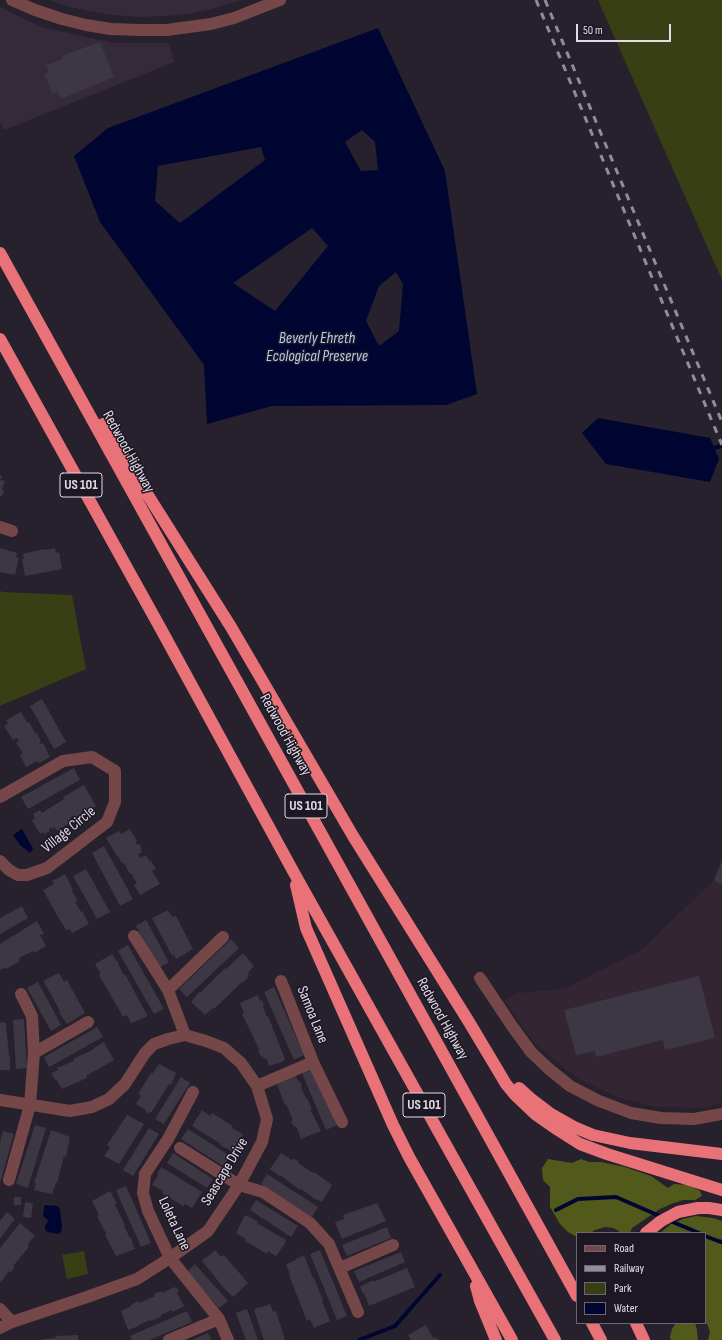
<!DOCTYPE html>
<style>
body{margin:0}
#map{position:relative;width:722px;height:1340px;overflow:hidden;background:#26212d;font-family:"Sofia Sans Condensed",sans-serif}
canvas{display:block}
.legend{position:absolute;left:576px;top:1232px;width:130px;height:92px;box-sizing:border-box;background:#1d1723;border:1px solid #6b6671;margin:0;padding:5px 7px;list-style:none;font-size:12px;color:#e0dce5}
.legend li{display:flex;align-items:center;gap:8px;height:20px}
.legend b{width:20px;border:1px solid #6b6671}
.scale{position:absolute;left:576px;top:24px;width:95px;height:18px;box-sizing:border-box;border:2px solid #e0dce5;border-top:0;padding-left:5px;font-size:12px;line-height:14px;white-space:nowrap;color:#e0dce5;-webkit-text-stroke:3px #1d1723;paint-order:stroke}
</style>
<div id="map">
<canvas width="722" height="1340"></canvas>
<ul class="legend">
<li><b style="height:5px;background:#764748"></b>Road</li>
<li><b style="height:5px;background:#918c96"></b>Railway</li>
<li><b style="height:11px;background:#393f14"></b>Park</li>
<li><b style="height:11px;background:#000631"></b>Water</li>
</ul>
<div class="scale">50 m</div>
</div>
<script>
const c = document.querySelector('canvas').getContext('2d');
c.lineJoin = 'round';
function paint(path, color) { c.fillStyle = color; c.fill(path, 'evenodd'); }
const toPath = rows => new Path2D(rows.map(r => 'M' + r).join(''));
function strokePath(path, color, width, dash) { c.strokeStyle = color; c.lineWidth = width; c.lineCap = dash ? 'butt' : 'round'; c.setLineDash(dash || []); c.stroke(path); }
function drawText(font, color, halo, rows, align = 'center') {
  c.font = font + ' "Sofia Sans Condensed",sans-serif'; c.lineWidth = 3; c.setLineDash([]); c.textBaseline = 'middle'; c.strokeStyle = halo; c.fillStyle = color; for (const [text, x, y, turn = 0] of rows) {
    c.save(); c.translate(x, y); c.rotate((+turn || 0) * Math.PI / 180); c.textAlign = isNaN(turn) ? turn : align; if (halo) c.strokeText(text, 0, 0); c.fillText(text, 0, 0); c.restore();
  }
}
paint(toPath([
 [49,0,242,0,208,10,188,14,166,16,140,17,113,15,89,11,66,6],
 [0,7,41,27,114,43,169,43,174,62,4,130,0,122]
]), '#342a39');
paint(toPath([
 [722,859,722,1103,704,1108,657,1107,622,1099,578,1079,534,1043,504,1000,517,993,564,989,641,950,712,882]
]), '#332532');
paint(toPath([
 [598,0,722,0,722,280],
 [0,591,3,592,72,595,86,669,0,706],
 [84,1251,88,1274,67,1279,62,1255]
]), '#393f14');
paint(toPath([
 [548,1159,572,1163,581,1159,589,1162,601,1162,625,1167,651,1176,668,1188,674,1184,689,1185,700,1191,702,1196,695,1200,683,1200,671,1204,660,1209,632,1228,630,1233,619,1233,619,1231,613,1228,605,1227,595,1230,591,1233,577,1233,577,1236,575,1236,568,1232,560,1224,550,1207,550,1187,543,1180,542,1168],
 [696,1216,713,1218,722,1221,722,1340,708,1340,710,1332,707,1324,705,1322,705,1233,660,1233,671,1224,683,1219],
 [676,1323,695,1323,697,1330,698,1340,671,1340,670,1337,672,1329]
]), '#525a1b');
paint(toPath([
 [378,28,445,171,477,394,446,405,272,406,207,424,204,365,100,222,74,156,108,128],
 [362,130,375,142,378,170,361,171,345,142],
 [261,147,265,160,180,223,155,201,158,166],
 [312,228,328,246,275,311,233,283],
 [396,272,403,284,399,331,379,346,366,321,379,286],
 [598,418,710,438,719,459,710,482,606,464,582,433],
 [22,829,33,849,30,853,20,845,13,835],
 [45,1205,58,1206,60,1210,62,1227,61,1232,58,1234,48,1232,45,1230,45,1226,48,1222,47,1219,43,1216,44,1208]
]), '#000631');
strokePath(toPath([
 [714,448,722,446],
 [556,1210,578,1199,616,1197,662,1217],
 [668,1220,699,1233],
 [705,1236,718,1241,722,1242],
 [359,1340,395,1326,440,1275]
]), '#000631', 4);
paint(toPath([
 [100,42,114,77,61,99,58,92,53,94,44,74,49,72,46,65,63,59,62,56],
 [0,475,2,476,0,480,5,481,2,489,4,490,2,496,0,496],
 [0,548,17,553,16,557,19,558,15,575,0,572],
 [55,548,56,553,59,552,62,569,25,576,22,559,24,558,23,554,44,549,44,550],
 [42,699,66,742,54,749,30,706],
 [21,712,27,723,29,722,35,733,36,732,41,741,39,742,41,744,43,743,50,757,39,763,37,761,26,767,20,755,23,753,16,743,19,741,17,738,13,740,4,726,8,724,6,720],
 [74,768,80,780,28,809,21,797],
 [84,785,96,806,85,813,83,811,81,812,82,814,74,818,73,816,70,818,72,821,57,831,55,827,52,829,51,827,49,829,50,831,44,834,43,832,40,834,32,820,35,818,33,814,40,810,42,813,64,799,63,797],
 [130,829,137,841,135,842,137,845,139,844,142,849,141,849,142,852,138,854,140,858,146,855,150,862,151,861,156,869,152,871,160,884,140,895,134,885,137,883,131,873,130,874,124,863,122,863,118,856,117,856,106,838,119,831,121,834],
 [104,846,133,899,120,906,92,853],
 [722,861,722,884,714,881],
 [86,869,110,912,97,919,73,876],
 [65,874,73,890,72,891,78,901,75,902,81,912,82,911,89,924,72,933,70,929,66,930,63,924,62,924,43,890,54,884,52,881],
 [22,906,28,918,0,934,0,918],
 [168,910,172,917,176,916,193,949,176,959,174,955,172,956,152,918],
 [146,920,169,962,159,968,136,926],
 [37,921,44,934,40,935,46,946,34,953,33,951,19,958,20,961,6,969,4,968,0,970,0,944],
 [231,939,239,948,187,997,179,989],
 [128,945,164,1009,154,1014,118,951],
 [112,954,119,964,118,964,124,975,125,974,147,1015,146,1017,131,1023,127,1015,123,1017,99,975,101,974,95,964],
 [242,954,244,954,254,966,248,973,249,974,247,976,248,977,243,982,242,982,214,1009,213,1008,205,1015,191,1002,199,992,200,993,225,968,226,969],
 [59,973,64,982,67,980,85,1013,67,1024,59,1012,60,1011,44,982,45,980],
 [699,976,715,1038,665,1050,663,1040,596,1057,595,1051,576,1055,564,1010],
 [38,982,61,1025,51,1031,27,988],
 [274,987,304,1055,294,1060,264,992],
 [258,995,260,1001,262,1000,264,1006,263,1007,267,1017,268,1016,285,1059,284,1059,284,1061,269,1066,266,1058,264,1059,262,1056,261,1057,258,1050,259,1049,242,1014,244,1013,240,1003],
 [24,1019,27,1068,16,1069,13,1020],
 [1,1022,6,1023,9,1056,10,1056,10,1070,0,1070,0,1023],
 [97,1027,103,1037,49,1067,44,1057],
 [104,1042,114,1060,86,1076,87,1078,62,1089,56,1079,55,1080,51,1073,58,1070,57,1068,74,1061,73,1059,94,1049,94,1048],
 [159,1064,176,1073,171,1085,169,1084,151,1113,149,1112,148,1114,145,1111,146,1110,136,1104,141,1095,138,1094,151,1073,152,1074],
 [313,1069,337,1125,326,1130,302,1073],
 [295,1075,299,1082,300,1081,302,1087,301,1088,306,1098,307,1098,312,1109,310,1109,321,1131,301,1139,296,1126,294,1127,291,1121,293,1120,286,1104,285,1105,277,1084],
 [181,1077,190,1083,164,1124,155,1119],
 [202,1110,210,1116,212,1113,233,1126,232,1128,243,1134,233,1152,220,1145,221,1144,192,1126],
 [127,1115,144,1124,119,1164,104,1156,110,1147,107,1145],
 [35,1125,46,1128,28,1188,16,1184],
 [149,1128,159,1134,133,1176,123,1170],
 [188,1129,230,1156,223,1166,181,1139],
 [51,1130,70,1137,66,1157,64,1156,57,1183,56,1183,52,1194,34,1190,36,1183,34,1183],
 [3,1131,14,1134,0,1183,0,1143],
 [173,1153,213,1179,207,1188,167,1163],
 [281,1153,290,1159,293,1160,293,1158,299,1162,298,1163,313,1173,314,1172,332,1185,322,1202,316,1199,316,1200,301,1189,300,1190,280,1175,279,1176,270,1169],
 [161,1167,202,1192,192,1208,185,1204,183,1206,162,1193,163,1191,152,1185,158,1175,157,1174],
 [267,1174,318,1207,312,1217,261,1184],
 [126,1186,151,1243,141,1247,116,1190],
 [110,1191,117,1204,115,1205,125,1225,124,1226,130,1238,131,1237,133,1243,132,1243,135,1249,116,1256,105,1235,107,1235,97,1216,99,1215,92,1201],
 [14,1197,21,1197,21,1205,14,1205],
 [256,1200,298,1226,291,1237,250,1210],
 [25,1202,33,1203,31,1218,23,1217],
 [377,1203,386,1221,342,1239,335,1222,344,1219,343,1215],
 [7,1212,15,1219,0,1239,0,1221],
 [245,1215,257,1221,257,1223,286,1240,285,1242,286,1242,276,1256,268,1251,267,1254,245,1241,246,1239,236,1233],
 [20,1223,35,1236,28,1244,29,1247,13,1266,15,1267,10,1273,9,1271,0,1283,0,1248],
 [387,1227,391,1238,347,1256,342,1245],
 [215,1250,221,1257,224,1255,248,1283,233,1297,223,1287,202,1261,205,1257,206,1258],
 [320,1250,347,1316,337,1320,310,1254],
 [401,1252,405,1262,359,1282,354,1271],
 [304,1255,313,1278,314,1278,323,1300,322,1301,330,1321,314,1328,310,1319,307,1321,289,1275,290,1274,286,1264,296,1260,296,1259],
 [195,1264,228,1301,219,1308,187,1272],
 [407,1268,415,1287,369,1306,364,1293,363,1294,360,1287,373,1280,373,1282],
 [175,1287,176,1288,177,1288,179,1292,177,1293,184,1306,173,1312,172,1310,161,1315,161,1317,150,1321,150,1320,139,1325,139,1326,128,1330,121,1311,130,1307,130,1306,132,1305,132,1304,138,1301,139,1303,155,1296,154,1294,161,1291,161,1293],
 [270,1304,273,1312,276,1311,285,1340,264,1340,254,1310,258,1307,259,1308],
 [247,1309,258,1340,246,1340,236,1313],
 [187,1311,192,1322,149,1340,132,1340,130,1336],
 [426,1325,433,1338,436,1337,438,1340,411,1340,408,1335],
 [208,1333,211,1340,192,1340],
 [78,1335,78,1340,43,1340,43,1339,56,1338,55,1336]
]), '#3d3744');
strokePath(toPath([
 [12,0,35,10,62,19,86,25,111,29,139,30,167,30,211,24,234,18,280,0],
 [0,527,12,531],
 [0,797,63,761,92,757,115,771,115,802,107,822,47,868,27,875,18,875,9,870,0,861],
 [134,936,168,990,185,1035],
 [480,978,512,1026,531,1052,549,1069,570,1086,599,1101,631,1113,661,1118,694,1119,722,1114],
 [281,981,313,1062,342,1122],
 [168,990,223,937],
 [21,994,32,1016,34,1053],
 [257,1086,313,1062],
 [193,1092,168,1139,145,1174,143,1193,148,1211,170,1258,219,1319,228,1340],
 [0,1100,70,1111,92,1107,109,1099,125,1084,145,1053,154,1044,168,1039,185,1035,206,1041,224,1048,241,1063,257,1086,267,1119,262,1142,239,1185,208,1231,170,1258,137,1279,87,1297,12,1322,0,1328],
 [180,1148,239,1185,263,1192,310,1223,329,1244,358,1312],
 [9,1180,30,1105,34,1053,88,1022],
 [340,1268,393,1245],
 [0,1309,12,1322],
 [169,1340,219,1319]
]), '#764748', 12);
strokePath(toPath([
 [0,253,577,1296],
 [0,339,162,631,293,871,555,1340],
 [103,424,231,627,353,836,469,1022,506,1084,515,1095,535,1114,558,1130,580,1144,607,1154,722,1190],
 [296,885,306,928,393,1125,409,1157,512,1340],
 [519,1088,530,1098,551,1114,574,1127,593,1135,630,1143,722,1154],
 [646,1233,661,1221,678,1212,698,1208,709,1208,722,1210],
 [476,1286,480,1301,496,1340],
 [592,1323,601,1340],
 [636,1323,644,1340]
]), '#e87278', 12);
strokePath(toPath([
 [536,0,722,445],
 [545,0,722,422]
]), '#918c96', 3, [7, 7]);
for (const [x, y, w] of [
 [81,485,42],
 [306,806,42],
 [424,1105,42]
]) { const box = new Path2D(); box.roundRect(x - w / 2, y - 12, w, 24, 3); c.fillStyle = '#1d1723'; c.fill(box); strokePath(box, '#e0dce5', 1); }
drawText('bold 14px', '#e0dce5', null, [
 ["US 101",81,485],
 ["US 101",306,806],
 ["US 101",424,1105]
]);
drawText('15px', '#e0dce5', '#1d1723', [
 ["Redwood Highway",128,452,61],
 ["Redwood Highway",285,735,61],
 ["Village Circle",69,830,-39],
 ["Samoa Lane",312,1015,68],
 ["Redwood Highway",442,1019,61],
 ["Seascape Drive",225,1172,-59],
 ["Loleta Lane",174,1224,65]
]);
drawText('italic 16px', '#b3caf8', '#1d1723', [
 ["Beverly Ehreth",317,339],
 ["Ecological Preserve",317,357]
]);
</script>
